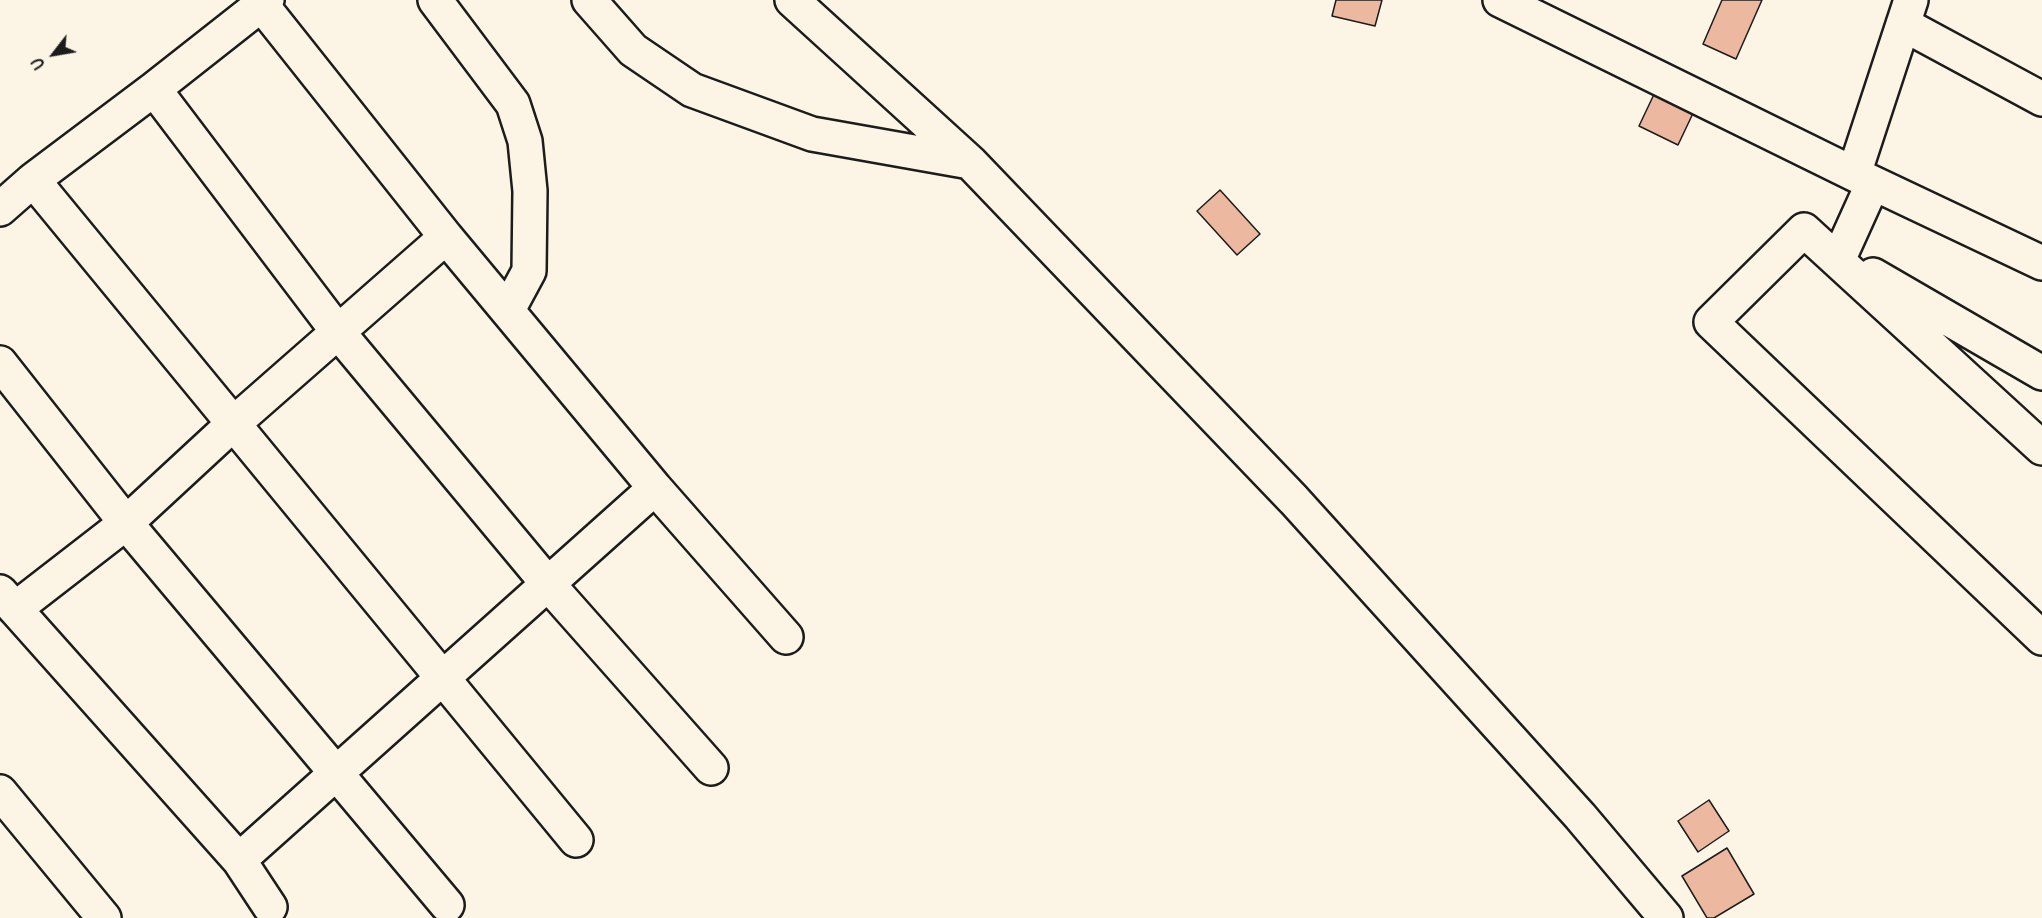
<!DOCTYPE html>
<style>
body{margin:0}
#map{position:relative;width:2042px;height:918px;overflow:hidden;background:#fcf5e5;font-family:Pangolin,sans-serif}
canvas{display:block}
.north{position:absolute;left:24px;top:24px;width:60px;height:60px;-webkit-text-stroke:4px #fcf5e5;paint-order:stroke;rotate:239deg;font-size:16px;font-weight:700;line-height:24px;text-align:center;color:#1c1c1c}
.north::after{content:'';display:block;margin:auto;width:21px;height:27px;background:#1c1c1c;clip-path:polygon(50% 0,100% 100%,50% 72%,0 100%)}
</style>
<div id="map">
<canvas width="2042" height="918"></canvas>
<div class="north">U</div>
</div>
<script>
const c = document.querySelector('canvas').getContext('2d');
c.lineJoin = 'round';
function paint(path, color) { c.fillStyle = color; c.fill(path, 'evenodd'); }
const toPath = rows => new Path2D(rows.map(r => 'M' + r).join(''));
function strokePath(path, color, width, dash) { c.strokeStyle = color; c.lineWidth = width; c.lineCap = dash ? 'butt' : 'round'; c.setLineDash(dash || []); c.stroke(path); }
const building = toPath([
 [1336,0,1382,0,1375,26,1332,16,1336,0],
 [1722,0,1762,0,1736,59,1703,44,1722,0],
 [1657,88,1696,107,1678,145,1639,126,1657,88],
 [1220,190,1260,234,1237,255,1197,211,1220,190],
 [1709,800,1729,831,1698,852,1678,821,1709,800],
 [1727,848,1754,894,1714,918,1707,918,1682,876,1727,848]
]);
paint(building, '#ecb89f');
strokePath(building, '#1c1c1c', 1.5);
const minor = toPath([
 [435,0,513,104,525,141,530,191,529,271,508,310],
 [589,0,633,50,692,90,812,134,970,162],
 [792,0,970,162,1294,500,1580,816,1666,918],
 [1500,0,1854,174,2042,263],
 [261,4,446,237,655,488,786,637],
 [1903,24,2042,99],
 [154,89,338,332,548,584,711,768],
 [1854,174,1911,0],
 [33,180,576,840],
 [0,209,33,180,154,89,267,0],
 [1804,230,1711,322,2042,638],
 [1804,230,2042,448],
 [1840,256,1873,183],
 [1873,275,2042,373],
 [0,363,126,523,447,905],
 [0,592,239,860,270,907],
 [15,609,126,523,233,424,446,237],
 [0,792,104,918],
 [239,860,655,488]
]);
strokePath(minor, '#1c1c1c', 38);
strokePath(minor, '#fcf5e5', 33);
</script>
